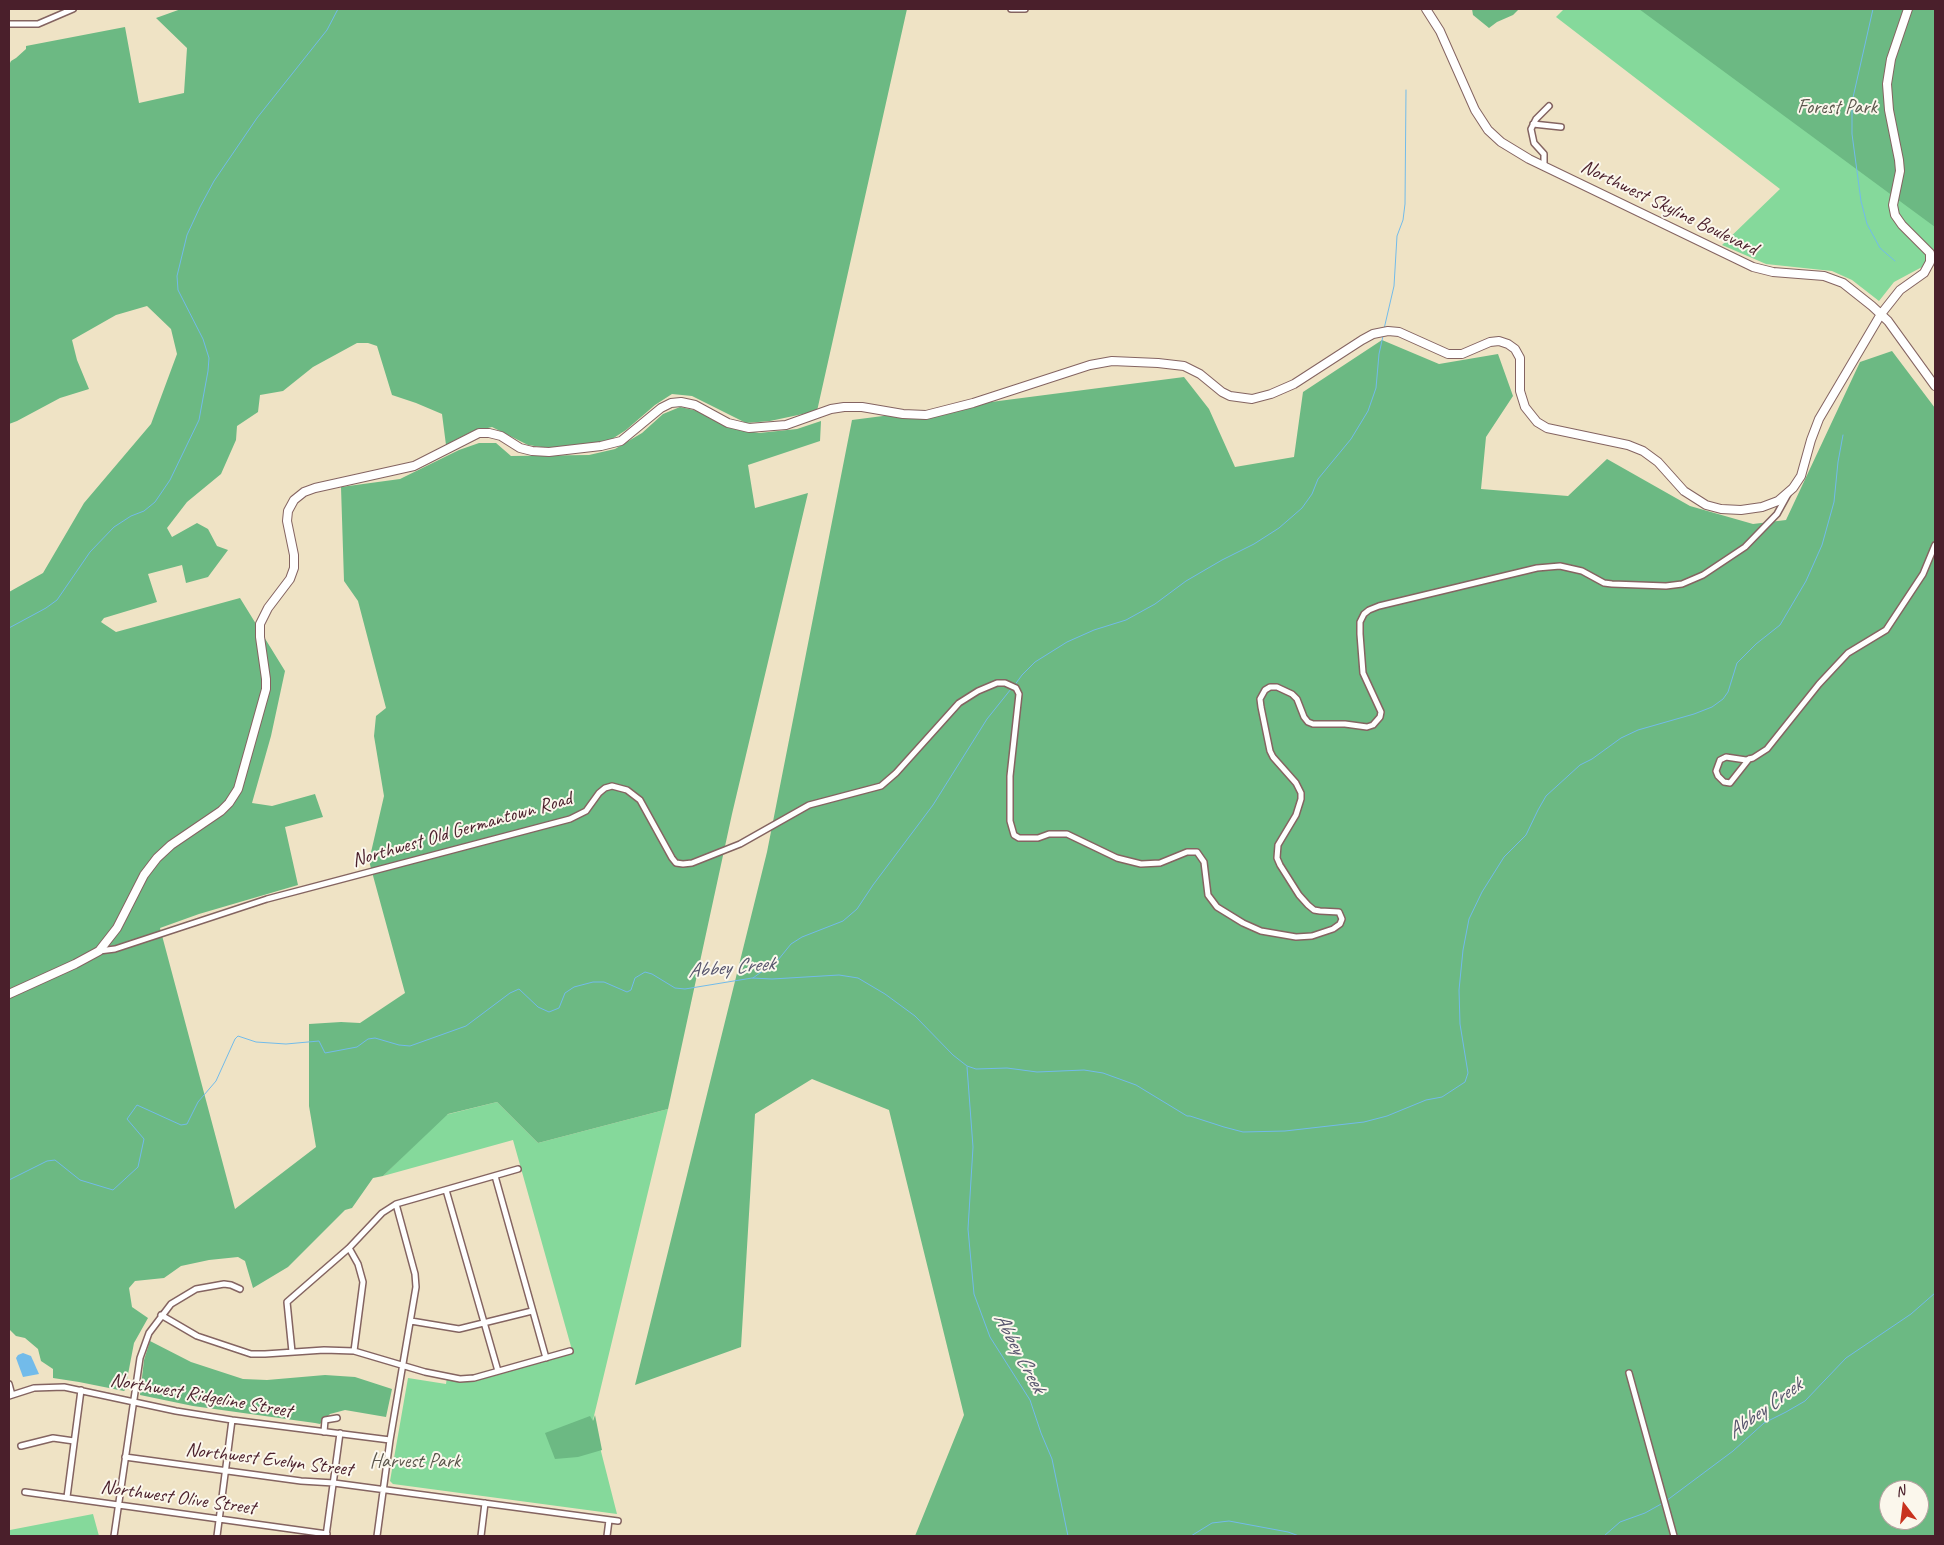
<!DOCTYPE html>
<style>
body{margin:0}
#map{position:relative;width:1944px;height:1545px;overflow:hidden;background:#efe3c5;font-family:Caveat,sans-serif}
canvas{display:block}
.frame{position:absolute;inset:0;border:10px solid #4a1f2b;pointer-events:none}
.north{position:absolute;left:1879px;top:1480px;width:50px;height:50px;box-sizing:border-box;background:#fbf7ec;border:1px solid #b4a19f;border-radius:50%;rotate:345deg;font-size:14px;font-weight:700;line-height:20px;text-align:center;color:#4a1f2b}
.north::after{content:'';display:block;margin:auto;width:18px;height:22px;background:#c8321e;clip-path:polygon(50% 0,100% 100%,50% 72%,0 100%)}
</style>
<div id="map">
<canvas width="1944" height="1545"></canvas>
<div class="frame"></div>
<div class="north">N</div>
</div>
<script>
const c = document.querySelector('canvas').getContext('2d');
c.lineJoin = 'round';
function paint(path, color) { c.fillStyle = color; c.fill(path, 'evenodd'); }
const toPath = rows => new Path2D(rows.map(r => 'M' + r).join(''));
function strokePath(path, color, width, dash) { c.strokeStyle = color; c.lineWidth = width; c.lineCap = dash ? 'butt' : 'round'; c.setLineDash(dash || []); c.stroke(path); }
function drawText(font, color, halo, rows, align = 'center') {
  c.font = font + ' Caveat,sans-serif'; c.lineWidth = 4; c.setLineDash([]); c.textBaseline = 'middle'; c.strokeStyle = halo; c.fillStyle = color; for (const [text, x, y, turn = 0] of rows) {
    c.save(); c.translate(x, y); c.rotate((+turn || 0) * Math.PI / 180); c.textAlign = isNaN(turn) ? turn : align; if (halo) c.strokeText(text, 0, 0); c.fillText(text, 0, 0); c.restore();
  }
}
paint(toPath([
 [1564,9,1935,9,1935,265,1926,261,1922,267,1894,282,1879,301,1852,280,1832,271,1766,264,1722,245,1780,189,1556,17],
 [497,1102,538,1143,668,1109,593,1420,617,1514,393,1484,390,1481,408,1378,446,1384,447,1377,463,1379,572,1350,513,1140,383,1176,445,1115],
 [93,1514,99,1536,9,1536,9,1528,10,1530]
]), '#85d99b');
paint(toPath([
 [181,9,907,9,817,411,770,421,746,423,692,396,672,394,655,405,626,430,609,441,548,448,528,445,492,427,471,432,446,445,442,414,416,403,392,395,377,346,368,343,357,343,313,367,283,391,260,395,258,412,237,426,236,440,221,474,187,502,167,528,172,537,197,523,208,529,217,546,228,550,208,577,186,583,182,565,148,574,157,602,104,618,101,622,116,632,240,598,285,671,271,736,252,803,272,806,315,794,323,817,285,827,298,885,199,914,160,928,235,1209,316,1147,309,1106,309,1024,341,1022,360,1023,405,993,369,861,384,796,374,736,376,716,386,708,358,601,344,581,341,487,400,479,459,450,479,443,496,443,511,456,589,455,615,449,642,433,663,414,680,407,698,411,727,427,759,433,797,429,821,421,820,441,748,465,755,508,808,493,732,814,668,1109,538,1143,497,1102,448,1114,383,1176,373,1178,352,1208,345,1210,288,1267,253,1288,245,1261,238,1257,209,1260,181,1266,164,1278,135,1281,129,1288,132,1307,148,1318,134,1343,125,1390,124,1391,79,1382,53,1378,53,1369,41,1361,38,1349,25,1338,16,1336,9,1329,9,592,43,573,84,503,151,424,177,354,171,329,147,306,116,315,72,340,77,360,89,389,60,398,17,421,9,424,9,65,11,61,16,58,26,49,26,46,125,27,139,103,184,93,187,48,156,18],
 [1472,9,1519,9,1513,15,1497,22,1489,28,1473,15],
 [1639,9,1935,9,1935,227],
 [1382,340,1439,364,1498,354,1513,396,1486,437,1481,489,1568,496,1607,459,1690,506,1753,524,1786,520,1860,362,1892,351,1935,408,1935,1536,915,1536,964,1415,889,1110,812,1079,755,1114,741,1347,635,1385,767,852,852,420,1184,377,1209,409,1235,467,1294,457,1303,392],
 [1889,1490,1919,1490,1919,1520,1889,1520],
 [150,1341,191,1362,243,1379,267,1380,325,1375,355,1377,392,1389,386,1417,345,1410,330,1414,320,1424,315,1423,193,1406,140,1395,144,1360],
 [595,1415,602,1450,578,1457,555,1459,545,1433,590,1416,593,1421]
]), '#6cb983');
paint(toPath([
 [23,1353,31,1356,39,1374,23,1377,16,1358,18,1355]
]), '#72bbea');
strokePath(toPath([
 [1873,9,1852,102,1852,134,1861,201,1867,224,1880,248,1895,261],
 [1384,329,1394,286,1397,236,1403,220,1405,204,1406,90],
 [9,628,46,608,57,600,90,552,114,527,131,516,144,511,155,502,170,480,199,420,208,371,209,358,203,339,178,290,177,276,187,235,200,207,214,181,257,118,327,30,338,9],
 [1014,686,1022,675,1035,662,1067,642,1094,630,1126,620,1155,604,1186,581,1222,560,1254,544,1279,528,1302,508,1312,494,1318,479,1351,439,1368,411,1376,388,1379,354,1383,336],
 [753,978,778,960,791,944,802,937,843,921,857,909,873,885,933,805,987,719,1011,689],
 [967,1067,973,1147,968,1229,974,1294,990,1337,1030,1400,1041,1433,1052,1459,1068,1536],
 [9,1180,47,1161,55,1160,80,1180,113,1190,138,1167,144,1139,127,1119,137,1105,181,1125,187,1124,198,1102,216,1081,235,1039,238,1036,256,1042,286,1044,319,1041,325,1053,357,1047,368,1039,375,1038,399,1045,410,1046,466,1026,510,993,519,989,538,1007,549,1012,559,1008,565,993,574,987,593,982,604,982,627,992,631,990,635,978,645,972,652,974,675,988,685,989,752,978,772,979,839,975,858,978,885,994,915,1016,953,1055,967,1066,976,1069,1007,1068,1037,1072,1084,1070,1103,1073,1136,1085,1187,1116,1190,1116,1224,1127,1243,1132,1285,1131,1364,1122,1387,1116,1426,1100,1442,1097,1465,1082,1468,1073,1460,1024,1459,990,1463,950,1469,919,1482,892,1504,857,1526,835,1538,810,1546,796,1580,765,1592,759,1621,738,1638,730,1694,714,1712,707,1723,699,1728,692,1737,663,1756,644,1780,625,1806,581,1822,545,1834,502,1838,462,1843,435],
 [1666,1501,1733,1451,1764,1423,1786,1412,1805,1401,1846,1358,1911,1314,1935,1293],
 [1191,1536,1212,1523,1229,1521,1288,1532,1299,1536],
 [1604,1536,1620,1522,1645,1513,1663,1503]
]), '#72bbea', 1);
const minor = toPath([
 [1011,9,1025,9],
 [9,24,38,24,73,9],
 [1533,124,1561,127],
 [1544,166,1544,154,1534,143,1531,129,1536,119,1549,106],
 [1749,759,1730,783,1724,782,1718,776,1716,771,1720,760,1726,757,1746,760,1749,759,1753,758,1767,749,1819,684,1848,653,1886,630,1923,574,1935,545],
 [99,951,115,949,267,899,570,819,586,811,599,793,605,788,612,786,627,790,640,800,672,858,676,863,683,864,692,863,740,844,809,805,881,786,896,773,959,703,978,691,997,683,1005,683,1016,688,1019,694,1010,776,1010,821,1014,835,1019,838,1038,838,1049,834,1067,834,1117,858,1141,864,1160,863,1187,852,1197,852,1204,862,1208,895,1217,907,1243,923,1261,931,1296,937,1312,936,1333,929,1340,924,1342,919,1339,912,1320,911,1314,910,1308,905,1299,895,1280,865,1277,858,1278,845,1296,815,1301,799,1301,793,1296,783,1273,757,1270,751,1261,707,1260,699,1265,690,1270,687,1277,687,1292,694,1297,699,1304,717,1308,722,1313,724,1345,724,1367,727,1373,725,1380,717,1381,712,1363,673,1360,634,1360,622,1364,614,1369,610,1379,606,1537,568,1560,566,1582,571,1604,583,1612,584,1666,586,1682,584,1703,575,1745,547,1777,514,1788,494],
 [495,1176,546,1358],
 [446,1190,498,1371],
 [349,1248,358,1264,363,1282,354,1351],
 [161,1315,197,1336,251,1354,265,1354,324,1350,354,1351,425,1372,460,1379,474,1378,570,1351],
 [411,1321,459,1329,532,1311],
 [292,1352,287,1302,349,1248,382,1213,396,1204,518,1169],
 [1629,1373,1674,1536],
 [9,1384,12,1395],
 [9,1396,34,1388,64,1387,176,1411,232,1420,390,1440],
 [324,1432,325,1420,337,1418],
 [21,1446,53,1438,74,1441],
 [125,1457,301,1481,334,1483,618,1521],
 [25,1492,327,1534],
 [67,1497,81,1390],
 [114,1536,140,1358,149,1333,171,1304,196,1289,224,1284,231,1285,240,1289],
 [217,1536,232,1420],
 [326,1536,340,1433],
 [377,1536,390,1440,416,1287,415,1274,396,1204],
 [481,1536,485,1503],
 [607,1536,609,1520]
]);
const secondary = toPath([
 [1426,9,1440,31,1475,110,1488,130,1501,142,1529,159,1753,267,1773,272,1824,276,1843,283,1872,306,1888,321,1935,386],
 [9,994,75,964,99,951,117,928,144,875,157,858,171,845,221,811,229,803,238,789,266,689,266,679,260,637,260,624,268,608,290,579,294,568,294,555,287,521,288,511,294,500,304,492,315,488,414,466,479,433,489,433,501,436,520,448,532,451,549,452,601,446,621,441,661,408,671,403,681,402,695,405,728,423,749,428,786,425,831,409,844,407,862,407,903,414,926,415,973,403,1090,365,1112,361,1158,363,1184,366,1200,374,1222,392,1230,396,1252,399,1271,394,1294,384,1362,340,1373,334,1388,331,1399,332,1448,354,1462,354,1490,342,1499,341,1508,344,1515,349,1520,358,1520,391,1525,407,1537,422,1547,428,1628,445,1643,451,1658,462,1684,491,1706,505,1721,509,1741,510,1762,507,1778,501,1793,488,1801,476,1811,440,1819,419,1881,314,1900,290,1924,273,1930,262,1930,253,1902,225,1895,215,1893,205,1900,171,1899,160,1889,110,1887,84,1891,59,1908,9]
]);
strokePath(minor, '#846461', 8);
strokePath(secondary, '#846461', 10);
strokePath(minor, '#fff', 5);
strokePath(secondary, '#fff', 8);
drawText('20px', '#5c574d', '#fbf7ec', [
 ["Forest Park",1837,108],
 ["Harvest Park",415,1462]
]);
drawText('20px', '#4a1f2b', '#fbf7ec', [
 ["Northwest Skyline Boulevard",1669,208,26],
 ["Northwest Old Germantown Road",462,830,-16],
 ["Northwest Ridgeline Street",201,1396,10],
 ["Northwest Evelyn Street",269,1460,7],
 ["Northwest Olive Street",178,1498,8]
]);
drawText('italic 21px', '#58566e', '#fbf7ec', [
 ["Abbey Creek",731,968,-5],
 ["Abbey Creek",1019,1353,62],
 ["Abbey Creek",1765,1409,-36]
]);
</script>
